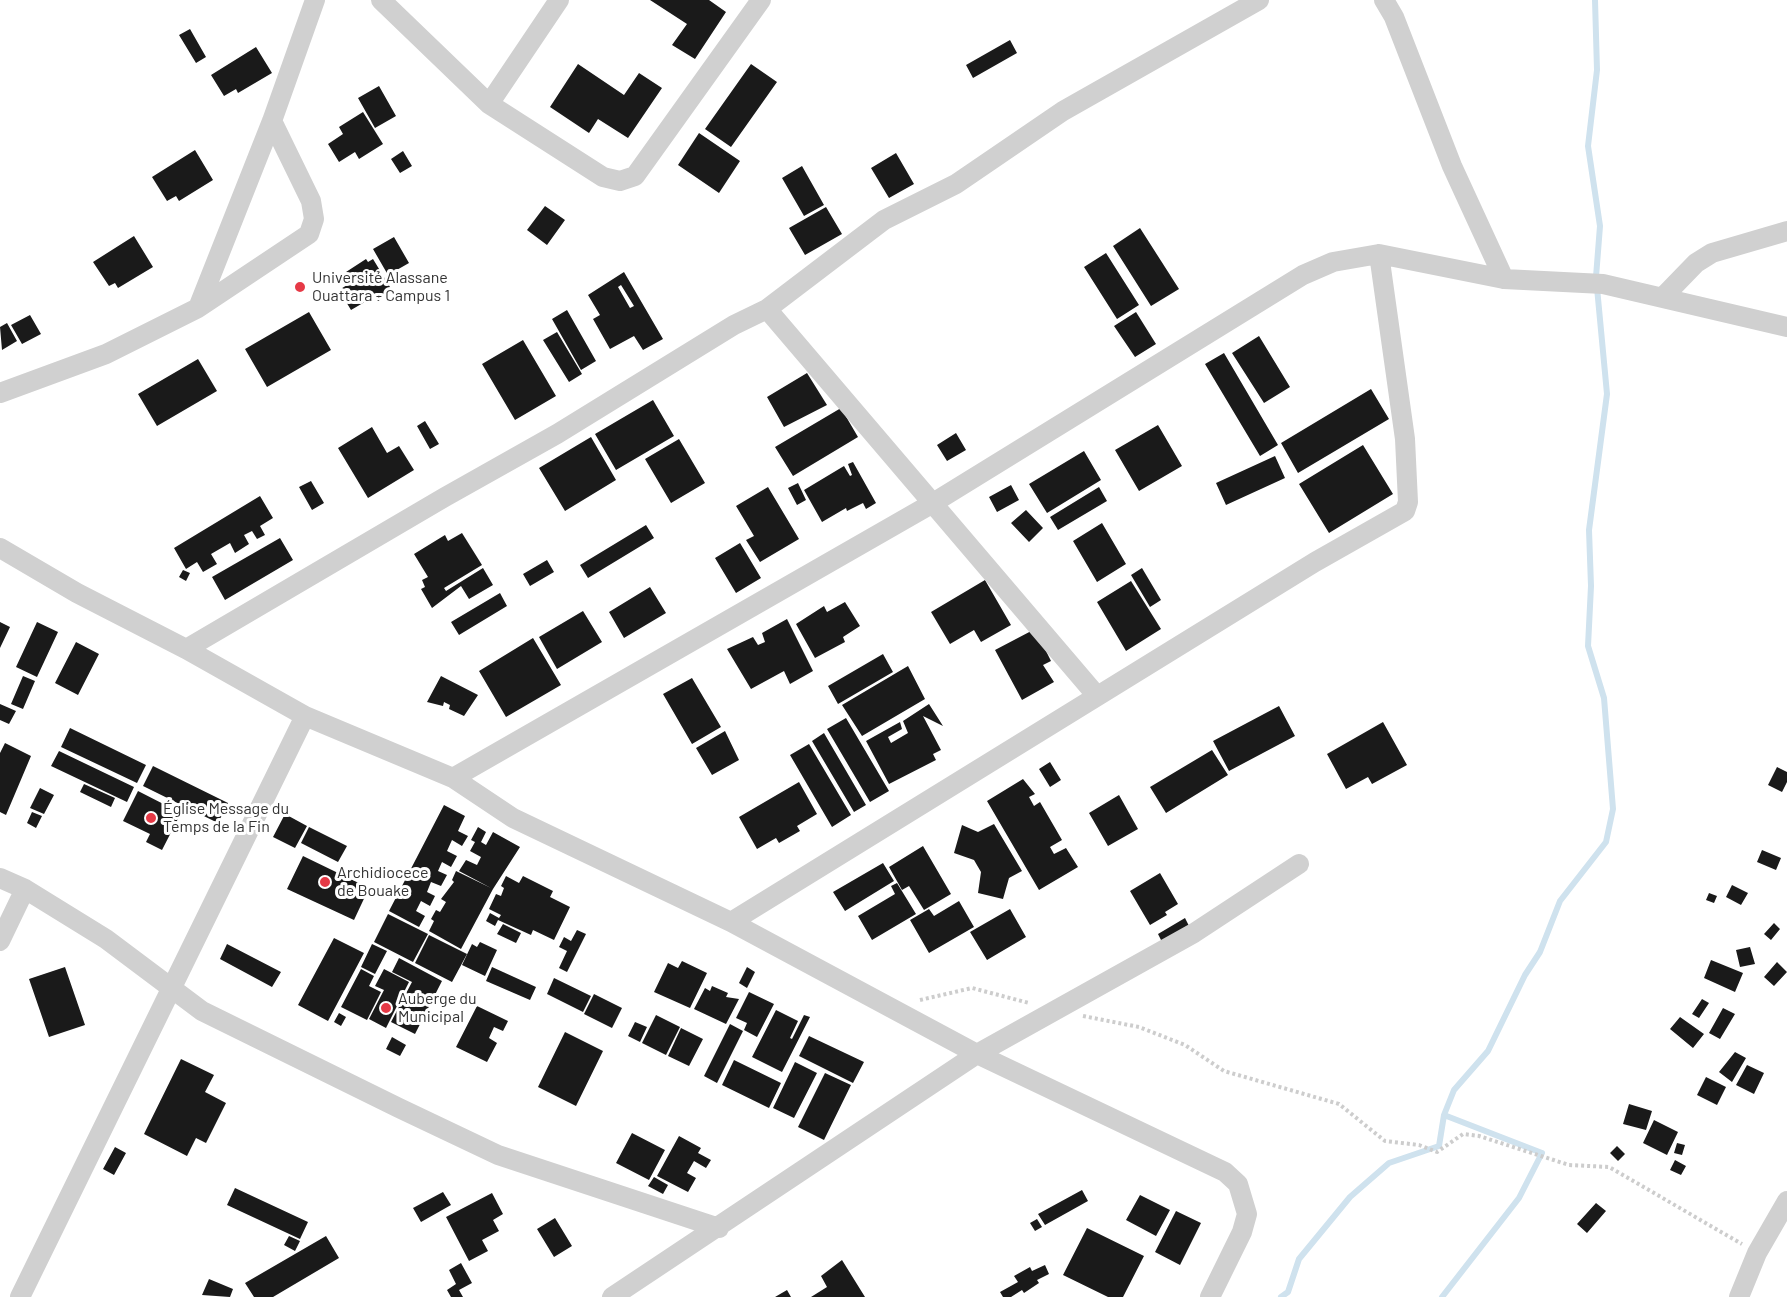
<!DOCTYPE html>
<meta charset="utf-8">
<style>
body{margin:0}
canvas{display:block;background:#fff}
</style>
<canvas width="1787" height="1297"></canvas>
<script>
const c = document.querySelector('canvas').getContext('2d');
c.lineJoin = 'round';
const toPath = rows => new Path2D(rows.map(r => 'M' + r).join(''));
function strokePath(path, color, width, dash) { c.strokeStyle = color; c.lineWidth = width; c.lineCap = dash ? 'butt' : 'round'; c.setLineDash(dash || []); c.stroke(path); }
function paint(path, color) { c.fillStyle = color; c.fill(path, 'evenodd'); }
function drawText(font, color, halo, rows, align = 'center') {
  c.font = font + ' Barlow,sans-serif'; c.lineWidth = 6; c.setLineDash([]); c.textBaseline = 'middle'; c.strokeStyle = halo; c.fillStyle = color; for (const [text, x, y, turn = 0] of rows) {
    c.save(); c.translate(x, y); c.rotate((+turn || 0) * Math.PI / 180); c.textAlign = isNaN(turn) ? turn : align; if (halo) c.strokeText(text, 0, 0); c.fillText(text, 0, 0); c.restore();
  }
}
strokePath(toPath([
 [1281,1297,1288,1292,1299,1259,1350,1197,1389,1163,1439,1146,1444,1115,1454,1090,1488,1051,1525,975,1540,952,1560,901,1606,842,1613,809,1604,698,1588,646,1591,586,1589,530,1607,394,1596,277,1600,226,1588,146,1597,70,1595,0],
 [1442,1297,1519,1198,1542,1153,1444,1115]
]), '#cfe2ee', 6);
paint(toPath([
 [650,0,709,0,726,12,695,59,672,45,687,24],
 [190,29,206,57,196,63,179,35],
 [1010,40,1017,53,973,78,966,65],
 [256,47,272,73,238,93,236,89,224,96,211,75],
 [578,64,624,95,639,73,662,88,628,138,598,119,589,133,550,107],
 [751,64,777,82,731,147,705,129],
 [379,86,396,116,375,128,358,98],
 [363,112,383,144,359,159,355,152,339,162,328,144,343,134,339,127],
 [699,133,740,161,719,193,678,165],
 [195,150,213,180,179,201,176,196,167,201,152,177],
 [403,151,412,166,400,173,391,159],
 [896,153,914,184,889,198,871,168],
 [802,166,824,205,804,216,782,178],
 [545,206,565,220,547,245,527,230],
 [826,207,842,234,805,255,789,228],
 [1140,228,1179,289,1151,306,1113,246],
 [134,236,153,267,118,288,115,283,109,286,93,262],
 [394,237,409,263,388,275,373,249],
 [1106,253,1139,305,1117,319,1084,267],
 [366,259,368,262,373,259,393,292,378,301,375,296,351,310,339,290,352,282,346,272],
 [624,272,663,339,643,350,634,336,610,349,593,319,600,315,588,295],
 [621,285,634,306,630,308,618,287],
 [567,310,596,361,581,370,552,319],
 [309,312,331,350,267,387,245,349],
 [1136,312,1156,344,1135,357,1114,326],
 [30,315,41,334,22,344,11,325],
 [7,323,17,341,2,350,0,327],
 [557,332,582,374,569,382,543,340],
 [1259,336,1290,387,1264,403,1232,353],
 [523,340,556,396,515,420,482,364],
 [1224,353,1278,445,1260,456,1205,364],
 [198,359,217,391,157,426,138,394],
 [807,373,827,405,784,427,767,397],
 [1371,389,1389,419,1298,473,1281,443],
 [653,400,674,436,616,470,595,434],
 [841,408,858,437,793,476,775,447],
 [425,421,439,444,430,449,417,426],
 [1158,425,1182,466,1139,491,1115,450],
 [372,427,387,453,399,446,414,470,368,498,338,448],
 [956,433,966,450,947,461,937,445],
 [591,437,616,480,565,511,539,468],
 [679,439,705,483,671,503,645,459],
 [1363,445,1393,494,1329,533,1299,484],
 [1084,451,1101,480,1047,513,1029,484],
 [1275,456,1285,478,1226,505,1216,483],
 [853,462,876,503,866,509,863,503,847,511,846,508,822,522,804,490,844,466,850,476,852,475,848,464],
 [311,481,324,503,312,510,299,487],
 [798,483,806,500,797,505,788,488],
 [1011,485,1019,500,997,512,989,497],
 [768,487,799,539,760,562,746,540,754,536,736,506],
 [1099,487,1107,501,1058,530,1050,517],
 [260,496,273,518,260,526,265,535,257,539,252,531,244,535,249,544,235,553,230,543,211,554,217,564,203,572,197,562,186,569,174,548],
 [1026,510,1043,528,1029,542,1011,523],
 [1102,523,1126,564,1097,582,1073,541],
 [646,525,654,538,588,578,580,565],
 [462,533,482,565,444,588,446,591,483,568,493,585,469,599,461,586,432,608,421,589,425,587,422,580,428,577,414,554,445,535,448,541],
 [280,538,293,560,225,600,212,577],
 [740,543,761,578,736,593,715,558],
 [547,560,554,572,530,586,523,574],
 [1142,568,1161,600,1150,607,1131,575],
 [183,570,190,573,186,581,179,577],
 [985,580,1011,625,981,642,974,630,950,644,931,612],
 [1131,581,1161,629,1126,651,1097,602],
 [650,587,666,613,624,638,609,612],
 [500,593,507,606,459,635,451,622],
 [845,602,860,626,843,637,845,642,815,658,796,624,824,606,827,612],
 [583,611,602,642,557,669,539,637],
 [787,619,813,671,790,684,784,671,751,689,727,649,753,637,758,645,765,642,762,633],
 [0,622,10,627,0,648],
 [37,622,58,632,37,677,16,667],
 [1035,629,1051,661,1043,665,1054,682,1022,700,995,650],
 [533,638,561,685,506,717,479,671],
 [76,642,99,654,78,695,55,683],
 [883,654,893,672,838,704,828,686],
 [908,666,925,699,862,736,842,705],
 [23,676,35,681,23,709,11,704],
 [441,676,478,695,464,716,449,709,450,705,444,702,443,706,427,702],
 [692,678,721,727,692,744,663,694],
 [0,704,16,711,9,724,0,720],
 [929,704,943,726,923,716,941,750,933,754,936,760,889,784,866,741,900,722,902,729,888,737,891,743,908,733,903,721],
 [1279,706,1295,736,1229,771,1213,741],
 [846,718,889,791,870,802,827,729],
 [1383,722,1407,765,1372,784,1368,777,1346,789,1327,754],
 [70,728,146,765,137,783,61,747],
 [725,731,739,760,712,775,696,748],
 [824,733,866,805,854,812,812,741],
 [5,743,31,756,6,815,0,812,0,753],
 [809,744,851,815,832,827,790,755],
 [1212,750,1228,775,1166,813,1150,787],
 [59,751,134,787,127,802,51,766],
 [1050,762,1061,780,1050,787,1039,769],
 [153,766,228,803,218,823,143,786],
 [1777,767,1787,772,1787,782,1782,792,1768,785],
 [1023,779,1035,794,1029,797,1034,806,1040,802,1062,840,1050,847,1054,854,1066,848,1078,867,1039,890,987,801],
 [799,782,817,814,797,826,800,831,779,843,776,838,757,849,739,817],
 [84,784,115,798,111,807,80,792],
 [40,788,54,795,44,814,30,808],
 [138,791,181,813,162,850,146,842,150,834,123,821],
 [1119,795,1138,829,1108,846,1089,813],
 [444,805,465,816,458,831,468,836,462,846,452,840,447,851,457,856,451,867,442,862,438,871,447,875,441,886,431,882,427,892,435,896,430,906,421,901,416,911,425,916,419,927,389,911],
 [32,812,42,816,36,828,27,823],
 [285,814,307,826,295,848,273,837],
 [994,824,1022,871,1009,878,1003,899,978,893,981,872,974,860,954,853,962,825,978,832],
 [309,827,347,846,338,862,301,843],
 [478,827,486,832,481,842,486,845,493,832,520,847,493,889,461,949,429,931,434,921,431,919,436,910,440,912,446,902,441,899,454,882,452,880,456,871,491,888,459,871,466,860,477,865,481,857,470,851,475,842,471,840],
 [923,846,951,894,924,910,909,886,902,890,889,867],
 [1762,850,1781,858,1776,870,1757,862],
 [303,856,369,888,354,920,287,889],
 [883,863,894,881,845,911,833,892],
 [1160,873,1178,904,1165,912,1167,915,1150,925,1130,891],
 [506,876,519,883,523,876,553,891,550,897,570,907,554,940,533,930,531,935,498,920,495,926,486,921,490,913,499,918,501,915,489,909,496,894,501,896,504,888,501,886],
 [897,883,916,914,872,940,858,916,895,894,891,886],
 [1732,885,1748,893,1741,905,1726,897],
 [1709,893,1717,896,1714,903,1706,900],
 [959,901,974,927,929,953,910,920,929,909,934,916],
 [1010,909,1026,937,987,960,970,932],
 [388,914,428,934,413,962,374,942],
 [1185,918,1189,926,1162,942,1158,934],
 [1774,923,1780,929,1771,940,1764,934],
 [503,924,521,933,516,943,497,934],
 [577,930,586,934,567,972,559,968,567,951,559,947,564,937,571,941],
 [429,935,467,954,452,982,415,963],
 [334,938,364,953,328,1021,298,1005],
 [480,942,497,950,485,976,462,965,472,944,477,947],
 [227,944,281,972,272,987,220,959],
 [372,944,387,951,375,974,361,967],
 [1750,947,1755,964,1740,967,1736,950],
 [399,958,442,981,415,1034,391,1022,412,982,392,972],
 [1711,960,1743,973,1735,992,1704,978],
 [682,961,707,973,690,1008,654,992,668,963,678,968],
 [1777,962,1787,972,1774,986,1764,977],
 [65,967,85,1025,49,1037,29,979],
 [492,967,536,987,530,1000,486,981],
 [747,967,755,972,747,988,739,983],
 [361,969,374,976,369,986,381,992,367,1020,341,1007],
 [384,969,409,982,386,1028,369,1019,384,990,375,986],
 [554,978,591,996,583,1012,547,994],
 [712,986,728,993,726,997,739,999,726,1024,694,1009,705,988,710,991],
 [749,992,774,1004,757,1037,744,1030,747,1023,736,1018],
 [594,994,622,1008,612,1028,584,1014],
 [1702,999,1709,1003,1699,1018,1692,1014],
 [477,1006,508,1021,503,1031,494,1027,489,1038,497,1043,487,1062,456,1047],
 [1723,1008,1735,1014,1720,1039,1709,1033],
 [776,1010,798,1021,790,1038,792,1039,804,1015,810,1017,782,1072,752,1057],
 [339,1013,346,1017,341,1026,334,1022],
 [656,1015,680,1027,666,1055,642,1043],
 [1680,1017,1704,1034,1693,1048,1670,1029],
 [635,1022,647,1027,640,1042,628,1036],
 [730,1024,743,1031,717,1083,704,1076],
 [681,1028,703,1039,689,1066,668,1056],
 [565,1032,603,1051,576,1106,538,1087],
 [809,1036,864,1062,853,1083,799,1056],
 [392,1037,406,1045,400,1056,386,1049],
 [1735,1052,1746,1058,1732,1082,1719,1072],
 [181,1059,214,1075,205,1092,226,1103,206,1143,196,1138,187,1156,144,1134],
 [734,1060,781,1083,769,1108,722,1085],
 [795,1062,817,1073,794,1118,773,1108],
 [1747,1065,1764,1073,1754,1094,1736,1085],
 [825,1073,851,1085,824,1140,798,1127],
 [1706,1077,1726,1087,1717,1105,1697,1095],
 [1629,1104,1652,1111,1646,1130,1623,1124],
 [1654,1120,1678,1132,1667,1155,1643,1143],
 [632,1133,665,1150,649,1180,616,1163],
 [679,1136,701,1148,698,1153,711,1160,706,1168,694,1161,687,1173,696,1178,688,1192,657,1176],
 [1677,1143,1685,1145,1682,1155,1674,1153],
 [1617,1146,1625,1154,1618,1161,1610,1153],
 [115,1147,126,1153,114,1175,103,1169],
 [1675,1160,1686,1166,1681,1175,1670,1170],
 [654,1177,668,1185,663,1194,648,1186],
 [235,1188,308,1222,300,1239,227,1205],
 [1082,1190,1088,1201,1045,1225,1038,1214],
 [443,1192,451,1205,421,1222,413,1208],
 [492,1193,503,1214,493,1220,499,1231,482,1240,488,1251,469,1261,446,1217],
 [1140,1195,1170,1210,1156,1236,1126,1220],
 [1596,1203,1606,1211,1587,1233,1577,1224],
 [1176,1211,1201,1223,1180,1265,1155,1252],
 [555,1218,572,1246,554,1257,537,1229],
 [1037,1219,1042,1227,1035,1231,1030,1223],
 [1087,1228,1144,1256,1123,1297,1108,1297,1063,1275],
 [289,1236,300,1241,295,1251,284,1245],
 [326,1236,339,1258,273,1297,254,1297,245,1283],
 [842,1260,865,1297,811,1297,827,1287,821,1276],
 [461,1263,472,1283,459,1290,463,1297,451,1297,447,1290,456,1284,449,1270],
 [1045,1265,1049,1274,1037,1280,1039,1283,1024,1293,1022,1290,1011,1297,1003,1297,1000,1292,1018,1282,1014,1276,1030,1267,1032,1271],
 [209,1279,233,1289,230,1297,202,1295],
 [787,1290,791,1297,775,1297]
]), '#1a1a1a');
strokePath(toPath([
 [920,1000,972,988,1029,1003],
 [1083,1016,1139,1027,1185,1045,1224,1071,1339,1104,1385,1141,1419,1145,1437,1152,1463,1134,1479,1136,1569,1165,1609,1167,1742,1244]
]), '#cdcdcd', 4, [3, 3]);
strokePath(toPath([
 [381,0,489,104,603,177,620,181,635,176,761,0],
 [1384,0,1394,17,1452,166,1504,279],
 [489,104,559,0],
 [1664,296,1696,263,1712,253,1787,231],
 [198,308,272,121,315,0],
 [767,309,1097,696],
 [0,393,106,354,198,308,309,234,314,219,311,201,272,121],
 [0,548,77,593,186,649,305,716,453,778,513,818,731,922,977,1054,1225,1172,1238,1184,1247,1214,1242,1232,1210,1297],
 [186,649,445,497,557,434,734,325,767,309,884,220,956,184,1063,111,1259,0],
 [453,778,933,503,1303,275,1333,262,1379,254,1504,279,1603,284,1787,327],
 [0,878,25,889,106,939,202,1011,399,1108,498,1155,719,1228],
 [731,922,1315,562,1405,511,1408,502,1405,439,1379,254],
 [0,941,25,889],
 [20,1297,305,716],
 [612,1297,977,1054,1194,933,1299,864],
 [1739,1297,1757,1253,1787,1201]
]), '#d0d0d0', 20);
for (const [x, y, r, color] of [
 [300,287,6,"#e63946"],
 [151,818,6,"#e63946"],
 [325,882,6,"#e63946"],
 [386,1008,6,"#e63946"]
]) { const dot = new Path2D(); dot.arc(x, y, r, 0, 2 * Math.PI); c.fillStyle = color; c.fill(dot); strokePath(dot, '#fff', 2); }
drawText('16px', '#333', '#fff', [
 ["Université Alassane",312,278],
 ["Ouattara - Campus 1",312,296],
 ["Église Message du",163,809],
 ["Temps de la Fin",163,827],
 ["Archidiocece",337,873],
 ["de Bouake",337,891],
 ["Auberge du",398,999],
 ["Municipal",398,1017]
], 'left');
</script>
